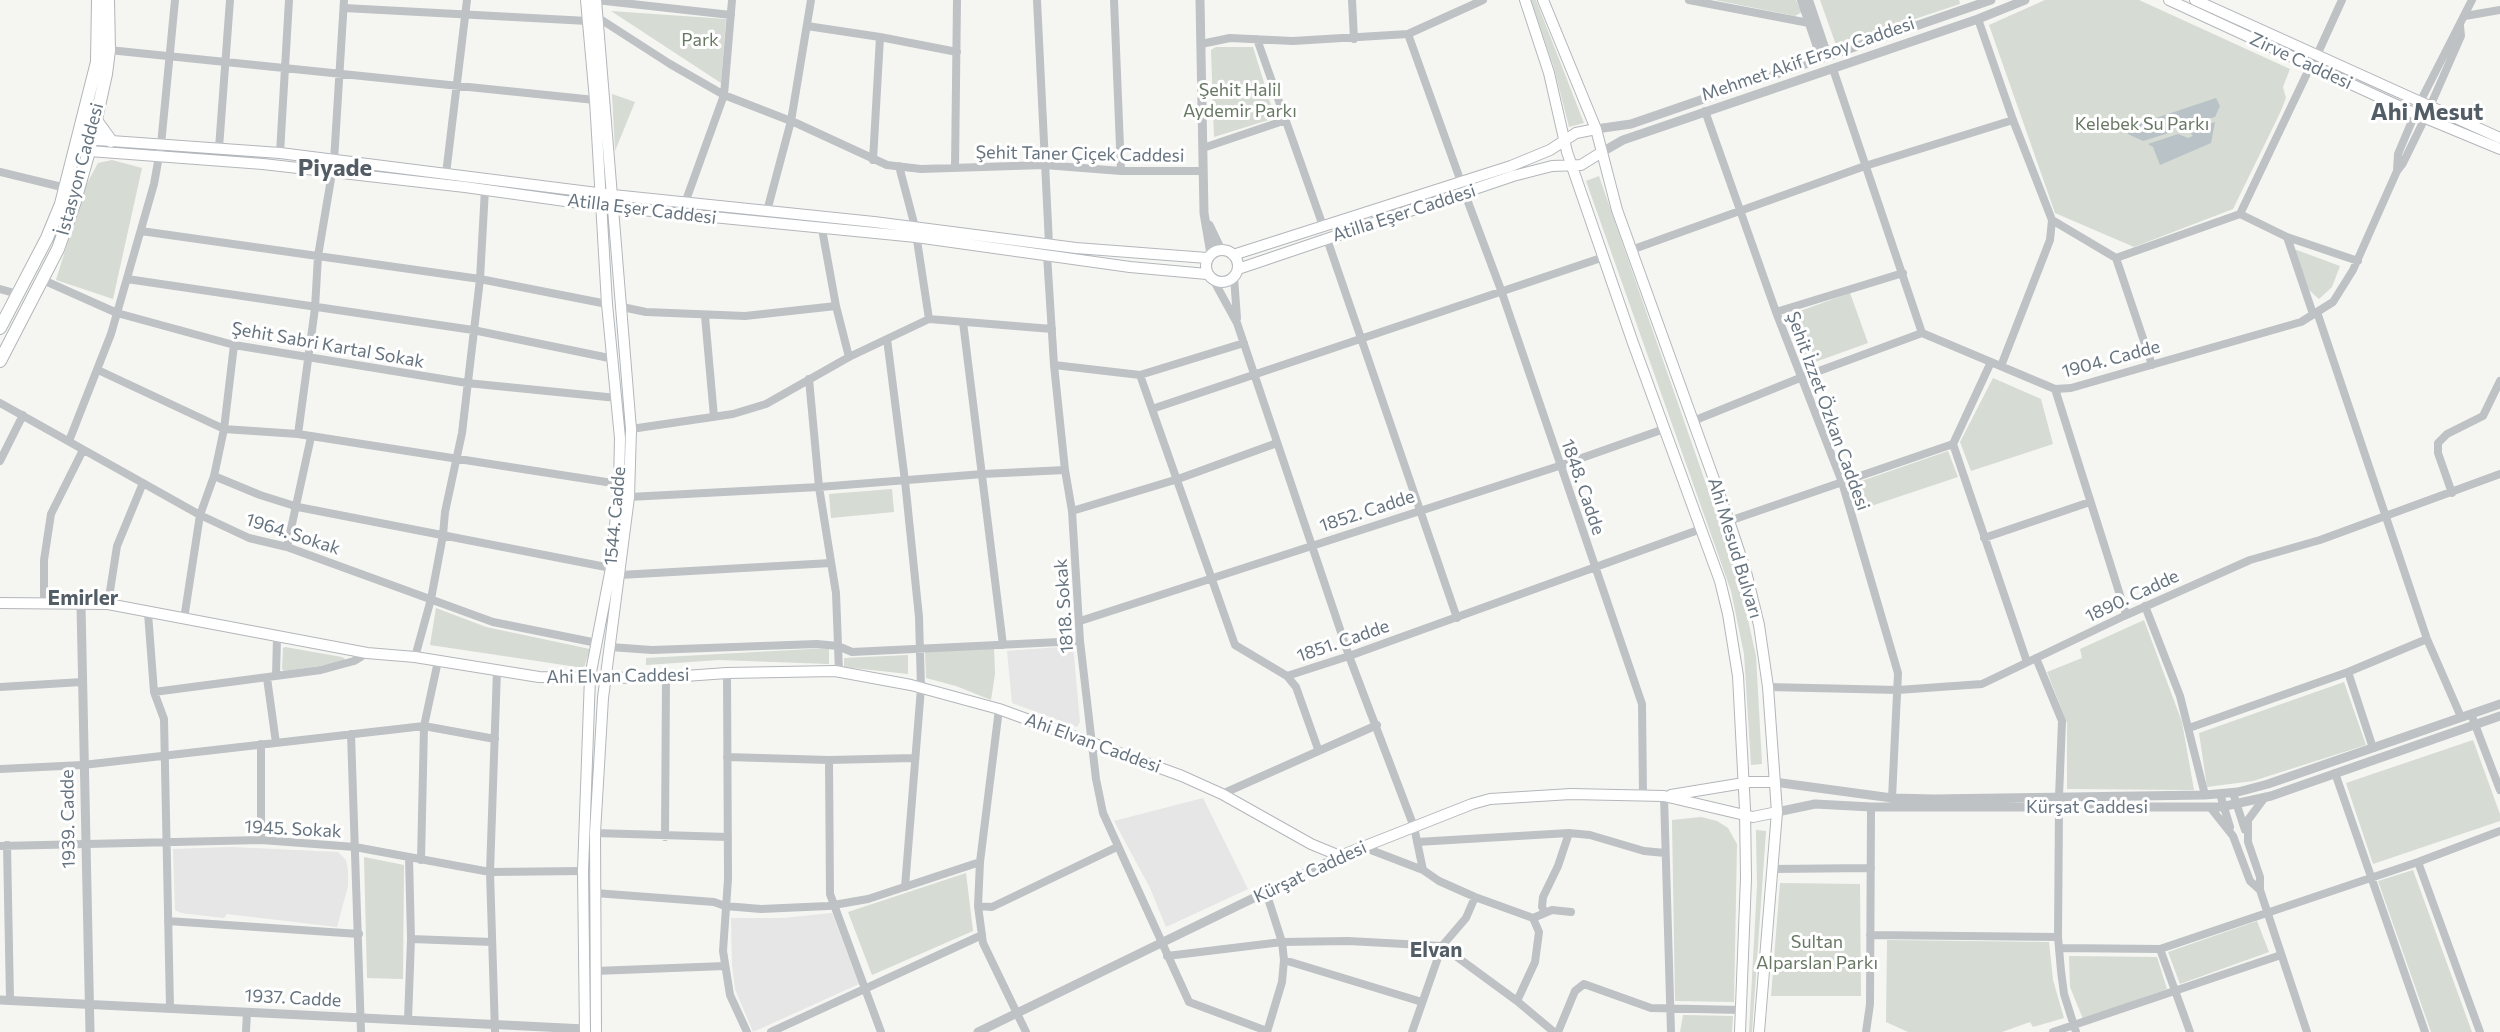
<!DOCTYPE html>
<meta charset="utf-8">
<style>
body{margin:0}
canvas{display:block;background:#f5f5f2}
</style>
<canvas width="2500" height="1032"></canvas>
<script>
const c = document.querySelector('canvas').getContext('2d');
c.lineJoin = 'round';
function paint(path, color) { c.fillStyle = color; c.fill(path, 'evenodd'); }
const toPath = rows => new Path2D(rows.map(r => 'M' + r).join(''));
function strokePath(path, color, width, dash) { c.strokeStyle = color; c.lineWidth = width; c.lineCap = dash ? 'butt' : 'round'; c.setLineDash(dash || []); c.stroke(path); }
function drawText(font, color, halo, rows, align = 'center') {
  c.font = font + ' Commissioner,sans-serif'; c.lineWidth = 6; c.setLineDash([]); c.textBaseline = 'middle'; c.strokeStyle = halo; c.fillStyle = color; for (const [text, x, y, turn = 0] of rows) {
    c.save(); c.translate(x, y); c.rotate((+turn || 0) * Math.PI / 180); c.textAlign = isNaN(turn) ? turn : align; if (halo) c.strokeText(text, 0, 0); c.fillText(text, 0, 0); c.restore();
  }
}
paint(toPath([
 [1073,646,1080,722,1077,727,1012,703,1007,651],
 [1203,798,1248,889,1166,927,1150,888,1114,821],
 [232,847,338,852,346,860,348,870,348,886,337,927,227,914,224,918,181,913,175,910,173,849],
 [832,913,859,984,753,1032,735,989,732,965,731,918,783,918]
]), '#e5e6e5');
paint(toPath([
 [1531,0,1536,0,1584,123,1569,127,1554,68],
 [1715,0,1796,0,1802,12,1795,16],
 [1820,0,1959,0,1960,4,1836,45],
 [2045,0,2139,0,2290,69,2283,87,2286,98,2280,113,2233,209,2134,247,2055,213,1989,25],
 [611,11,726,19,721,83],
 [1216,47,1253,47,1275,118,1214,137,1211,50],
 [612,94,635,102,615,151],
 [112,160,142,168,113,299,56,280,84,189,98,163],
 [1599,176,1739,579,1756,656,1762,764,1751,765,1744,654,1731,591,1586,181],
 [2294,249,2340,266,2332,287,2319,299,2309,290],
 [1850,293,1868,343,1804,366,1786,316],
 [1993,378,2041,399,2053,444,1971,471,1960,442],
 [1948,451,1958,477,1859,510,1850,485],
 [892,489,894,512,831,518,829,494],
 [436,608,486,627,590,649,584,668,430,645],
 [2144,620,2182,722,2194,790,2067,789,2067,723,2047,672,2082,658,2080,649],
 [285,647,342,657,345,659,340,663,284,671,282,669,283,648],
 [829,648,829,664,719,660,646,665,646,658],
 [994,648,995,674,991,700,956,686,926,678,925,651],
 [908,655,908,674,844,667,844,658],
 [2344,682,2366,745,2253,781,2207,787,2199,733],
 [2473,740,2500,814,2500,821,2373,864,2346,783],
 [1701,817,1717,821,1728,828,1737,844,1734,1002,1675,1001,1672,820],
 [1756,830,1766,831,1752,1032,1749,1032,1757,886],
 [364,857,404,865,403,979,367,978],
 [2413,870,2472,1032,2431,1032,2378,881],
 [966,873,973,931,872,975,848,912],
 [1780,883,1860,884,1861,996,1771,996],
 [2257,921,2269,952,2180,984,2168,952],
 [1887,940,2049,942,2053,980,2064,1018,2033,1027,2030,1022,2002,1032,1908,1032,1886,1022],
 [2069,956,2157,957,2167,989,2083,1019,2070,987],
 [1683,1015,1733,1016,1732,1032,1680,1032]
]), '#d6dbd3');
paint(toPath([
 [2216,98,2220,106,2215,117,2193,123,2193,125,2185,127,2173,117,2168,129,2172,132,2143,141,2128,134,2126,128],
 [2215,122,2211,143,2160,165,2153,147,2148,144,2178,134,2188,138,2193,136,2189,131,2209,126,2209,124]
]), '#b8c2c7');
const secondary = toPath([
 [596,0,631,429,629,497,603,698,595,833,596,1032],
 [1525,0,1549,73,1567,152,1633,343,1720,581,1728,614,1738,676,1745,809,1746,878,1740,1032],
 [1543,0,1596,129,1617,210,1729,521,1746,572,1759,625,1768,687,1777,812,1759,1032],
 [2169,0,2418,115,2500,149],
 [2195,0,2500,138],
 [83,139,280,153,613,195,874,222,1076,248,1207,258],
 [76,150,263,164,465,187,601,206,916,237,1130,267,1207,274],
 '1206 266a16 16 0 1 1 32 0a16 16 0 1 1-32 0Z',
 [1233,255,1511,166,1550,150,1576,133,1596,129],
 [1238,269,1513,176,1552,166,1581,165,1602,152],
 [0,603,108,604,367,653,415,657,539,677,657,678,727,673,835,671,911,685,999,709,1182,776,1222,794,1311,844,1340,856,1472,804,1490,799,1571,794,1664,796,1753,817,1777,812],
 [1671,795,1750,782,1774,782],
 [585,1032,583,871,590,677,611,568,619,484,620,438,607,304,595,100,586,0]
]);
const primary = toPath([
 [95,119,111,141],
 [0,328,47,238,61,204,97,62,98,0],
 [0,361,58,249,74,204,89,151,106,74,109,50,108,0]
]);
strokePath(secondary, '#b3b7bb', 12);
strokePath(primary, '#b2b6b9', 14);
strokePath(toPath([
 [596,0,731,15],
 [1037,0,1049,244],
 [1114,0,1121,171],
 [1352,0,1354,39],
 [1689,0,1809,23],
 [1801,0,1821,59],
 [1809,0,1828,56],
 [344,8,588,21],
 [2465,16,2500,10],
 [597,17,670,64,724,95,796,123,887,165,921,169,1044,165,1121,171,1203,171],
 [1978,19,2013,120,2052,220,2050,240,2001,366],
 [807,26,880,37,957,52],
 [1408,34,1461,182],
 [1257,39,1323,226],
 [1201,44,1230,38,1293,41,1408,34,1483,0],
 [109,50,595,100],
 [2317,55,2342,0],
 [1833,69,1922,333,2055,389,2071,388,2301,322,2333,302,2353,270,2397,171,2403,163,2425,118,2461,36,2460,26],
 [1705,111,1776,312,1842,482,1898,673,1892,798],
 [219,148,230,0],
 [1203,148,1286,120],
 [280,153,289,0],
 [873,160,880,37],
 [899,166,915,227,929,319],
 [955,168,957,0],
 [2397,171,2398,154,2420,102,2472,0],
 [0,172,66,188],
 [446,174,467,0],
 [1465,194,1501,290,1642,704,1643,796],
 [685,203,724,95,732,0],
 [767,211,791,121,811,0],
 [2240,214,2287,237,2313,314],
 [2052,220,2116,258,2240,214,2311,65],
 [822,229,836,306,849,357],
 [141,231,480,279,607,304],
 [2287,237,2358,261],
 [1327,239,1457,618],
 [1631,250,1865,166,2013,120],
 [1047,255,1054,365,1065,470,1072,511,1080,641,1096,779,1103,813,1189,1002,1267,1031],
 [2116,258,2152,365],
 [1234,277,1237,318],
 [127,279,473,330,614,359],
 [43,280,117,313,234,345,467,383,617,398],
 [1214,281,1237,323,1349,656,1414,827,1423,870],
 [0,289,18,294],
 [622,307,646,312,745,316,836,306],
 [1776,312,1903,273],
 [2317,312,2427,639,2461,717],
 [705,316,714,417],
 [963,322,1003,645],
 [887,339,905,481,919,617,921,688,905,887],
 [1991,362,1953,444,2027,662],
 [1054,365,1140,375,1244,343],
 [98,370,224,429,298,434,619,484],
 [1140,375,1235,645,1287,676,1296,687,1318,749],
 [809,379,819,487,836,593,839,672],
 [2055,389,2126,614],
 [0,403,200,515,249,538,287,547,493,622,597,643],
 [1152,409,1604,257],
 [1693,421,1800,378,1922,333],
 [631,429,733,414,766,404,849,357,929,319,1052,329],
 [298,434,315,308,318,256,334,161,344,0],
 [69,441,111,334,154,184,161,145,175,0],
 [0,461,23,415],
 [214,476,260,495,298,507,611,568],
 [2452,493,2438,453,2438,443,2447,434,2483,416,2500,381],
 [629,497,819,487,983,474,1065,470],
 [1072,511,1178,479,1277,443],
 [1729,521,1953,444],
 [1984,538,2090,502],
 [287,547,311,437],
 [620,575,831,563],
 [44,604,44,560,51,514,83,450],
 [108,604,117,546,143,483],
 [2145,606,2180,696,2205,795],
 [148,613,154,692,164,719,170,1008],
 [184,619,200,515,214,476,224,429,234,345],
 [1080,621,1559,466,1664,429],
 [610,647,652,650,817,644,838,646,852,652,1080,641],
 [415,657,431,599,443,535,445,512,462,433,480,279,485,189],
 [2036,658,2062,721,2059,797],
 [2348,672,2373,748],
 [727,673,728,879,723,951,730,995,747,1032],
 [276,676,277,637],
 [1287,676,1349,656,1701,529],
 [267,678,276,743],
 [0,687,82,682],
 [1768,687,1898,690,1982,684,2124,616,2250,560,2320,540,2500,474],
 [154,692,321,670,354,661,367,653],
 [999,709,980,862,978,906,983,943,1026,1032],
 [2471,714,2500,790],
 [2189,728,2348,672,2427,639],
 [351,734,361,1032],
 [727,757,829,760,914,758],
 [829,760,830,894,881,1032],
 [0,769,83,765,424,726,495,739],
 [2335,773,2425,1032],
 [2233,793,2245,830],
 [1222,794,1377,725],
 [2220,794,2230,827],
 [1664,796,1671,1032],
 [2265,797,2248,820,2248,842,2260,877,2260,890,2307,1032],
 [2059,806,2058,937,2061,971,2064,994,2076,1032],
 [2210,807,2233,836,2250,881,2260,890],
 [595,833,728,837],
 [665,837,666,677],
 [261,840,261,744],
 [1417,842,1569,833,1590,835,1644,851,1665,853],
 [7,845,10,1000],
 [0,846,261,840,355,847,490,872,583,871],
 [1363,847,1423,870,1439,881,1475,897,1533,918],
 [421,860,424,726,438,661],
 [2418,862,2480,1032],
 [1772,869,1871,868],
 [1266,892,1282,942,1284,960,1282,982,1267,1032],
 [595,893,714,902,725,906,761,909,828,906,868,899,980,862],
 [978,906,992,907,1117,847],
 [1545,912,1542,907,1543,897,1558,866,1569,833],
 [1533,918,1552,910,1571,912],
 [168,921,359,934],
 [1870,935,2058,937],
 [411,939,492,942],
 [1442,946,1517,1001,1554,1032],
 [2059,948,2160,949,2418,862,2500,831],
 [2160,949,2190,1032],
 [1167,956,1282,942,1348,941,1442,946],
 [1284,960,1422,1002],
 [595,971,725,966],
 [1517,1001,1535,962,1539,932,1533,918],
 [408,1020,411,939,409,857],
 [246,1032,247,1012],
 [495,1032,490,872,497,670],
 [771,1032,982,935],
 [1412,1032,1442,946,1466,918,1475,897],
 [1558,1032,1575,991,1584,984,1651,1008,1741,1010],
 [1866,1032,1870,1004,1871,807],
 [2053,1032,2281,955]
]), '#bec2c5', 8);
strokePath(toPath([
 [1200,0,1204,213,1211,254],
 [1596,129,1631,124,1991,0],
 [1602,152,1623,140,1978,19,2025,0],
 [1209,225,1221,250],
 [81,605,90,1032],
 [1774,782,1892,798,1934,799,2205,795,2238,792,2268,784,2500,704],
 [1777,812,1815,804,1871,807,2221,807,2271,796,2500,716],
 [0,1000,585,1029],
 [978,1032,1340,856]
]), '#bec2c5', 9);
strokePath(secondary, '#fff', 10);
strokePath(primary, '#fff', 12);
drawText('18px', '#687864', '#fff', [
 ["Park",700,40],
 ["Şehit Halil",1240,90],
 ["Aydemir Parkı",1240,111],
 ["Kelebek Su Parkı",2142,124],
 ["Sultan",1817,942],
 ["Alparslan Parkı",1817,963]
]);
drawText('18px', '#667480', '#fff', [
 ["Mehmet Akif Ersoy Caddesi",1808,59,-19],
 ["Zirve Caddesi",2301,61,25],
 ["Şehit Taner Çiçek Caddesi",1080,154,1],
 ["İstasyon Caddesi",80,169,-75],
 ["Atilla Eşer Caddesi",642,209,7],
 ["Atilla Eşer Caddesi",1404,213,-18],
 ["Şehit Sabri Kartal Sokak",328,345,10],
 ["1904. Cadde",2111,359,-15],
 ["Şehit İzzet Özkan Caddesi",1828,411,70],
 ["1848. Cadde",1583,487,71],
 ["1852. Cadde",1367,511,-18],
 ["1544. Cadde",615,516,-85],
 ["1964. Sokak",293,534,18],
 ["Ahi Mesud Bulvarı",1735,548,73],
 ["1890. Cadde",2132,596,-25],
 ["1818. Sokak",1064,606,-94],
 ["1851. Cadde",1343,641,-19],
 ["Ahi Elvan Caddesi",618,676,-1],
 ["Ahi Elvan Caddesi",1093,743,20],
 ["Kürşat Caddesi",2087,807],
 ["1939. Cadde",68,819,-91],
 ["1945. Sokak",293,829,3],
 ["Kürşat Caddesi",1310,872,-25],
 ["1937. Cadde",293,998,3]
]);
drawText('bold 21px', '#535d66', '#fff', [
 ["Emirler",83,598],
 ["Elvan",1436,950]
]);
drawText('bold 24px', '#535d66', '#fff', [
 ["Ahi Mesut",2427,112],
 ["Piyade",335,168]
]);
</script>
